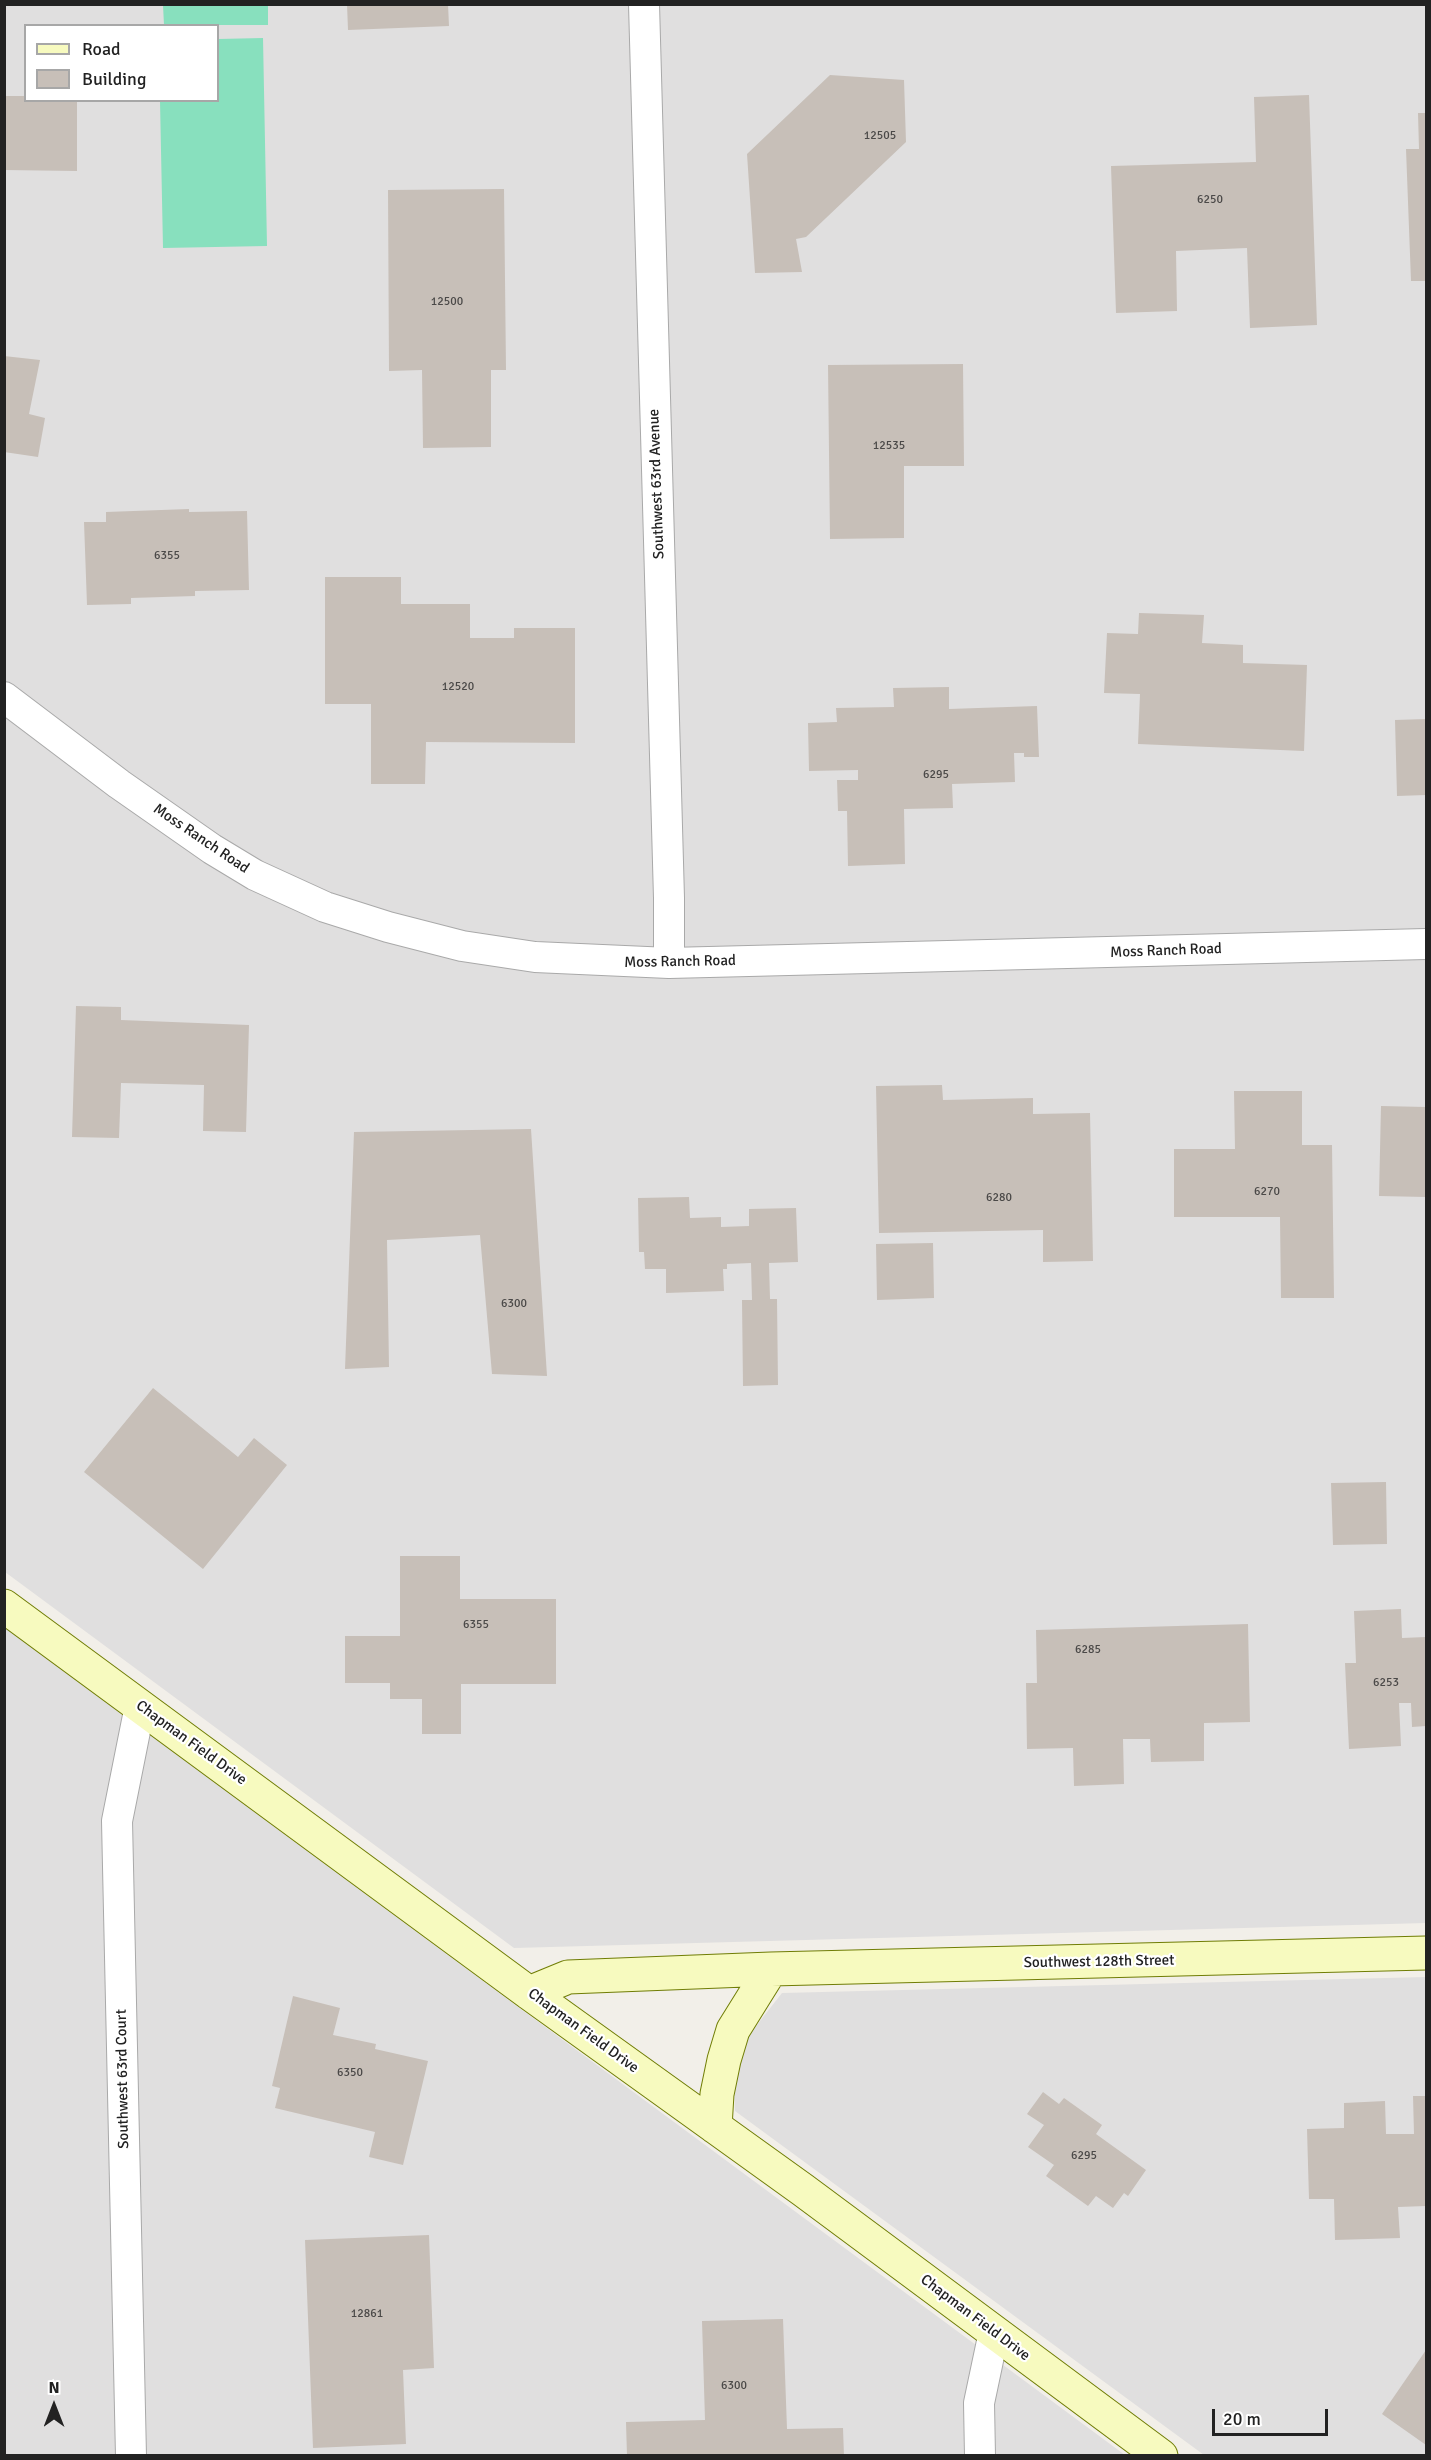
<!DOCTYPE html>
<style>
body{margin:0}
#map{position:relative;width:1431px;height:2460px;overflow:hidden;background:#f2efe9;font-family:Signika,sans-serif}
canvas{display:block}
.frame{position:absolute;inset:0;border:6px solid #222;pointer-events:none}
.legend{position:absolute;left:24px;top:24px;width:195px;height:78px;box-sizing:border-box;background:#fff;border:2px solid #a7a7a7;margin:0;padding:8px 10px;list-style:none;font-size:18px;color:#222}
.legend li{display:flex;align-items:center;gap:12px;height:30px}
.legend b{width:30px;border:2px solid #a7a7a7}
.north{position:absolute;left:24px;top:2376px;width:60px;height:60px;-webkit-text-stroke:4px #fff;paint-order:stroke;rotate:0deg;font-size:16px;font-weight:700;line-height:24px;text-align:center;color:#222}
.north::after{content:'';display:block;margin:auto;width:21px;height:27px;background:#222;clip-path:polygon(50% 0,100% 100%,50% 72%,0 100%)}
.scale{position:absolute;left:1212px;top:2409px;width:116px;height:27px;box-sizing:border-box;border:3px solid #222;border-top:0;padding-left:8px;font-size:18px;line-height:21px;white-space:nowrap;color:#222;-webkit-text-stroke:4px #fff;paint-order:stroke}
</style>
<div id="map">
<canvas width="1431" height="2460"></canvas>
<div class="frame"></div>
<ul class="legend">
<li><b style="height:8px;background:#f7fabf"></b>Road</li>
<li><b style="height:16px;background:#c7bfb8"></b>Building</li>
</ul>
<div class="north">N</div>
<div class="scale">20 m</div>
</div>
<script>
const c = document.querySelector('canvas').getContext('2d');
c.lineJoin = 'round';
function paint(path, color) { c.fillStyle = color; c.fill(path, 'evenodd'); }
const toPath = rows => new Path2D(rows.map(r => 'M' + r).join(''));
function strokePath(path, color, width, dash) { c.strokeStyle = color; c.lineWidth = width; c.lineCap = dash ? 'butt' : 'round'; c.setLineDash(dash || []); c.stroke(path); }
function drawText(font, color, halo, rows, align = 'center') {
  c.font = font + ' Signika,sans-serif'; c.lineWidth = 4.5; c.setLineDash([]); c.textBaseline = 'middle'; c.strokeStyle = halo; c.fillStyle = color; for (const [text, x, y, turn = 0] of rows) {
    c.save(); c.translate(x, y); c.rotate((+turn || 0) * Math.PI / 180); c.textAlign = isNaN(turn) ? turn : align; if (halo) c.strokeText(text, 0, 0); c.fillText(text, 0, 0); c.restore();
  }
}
paint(toPath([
 [5,5,1426,5,1426,1923,514,1948,5,1572],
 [26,26,218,26,218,100,26,100],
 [5,1628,1125,2455,5,2455],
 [1426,1977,1426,2455,1204,2455,735,2111,734,2079,749,2035,782,1993]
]), '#e0dfdf');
paint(toPath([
 [163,5,268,5,268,25,164,25],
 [263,38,267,246,163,248,160,101,218,100,218,39]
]), '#88e0be');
paint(toPath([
 [347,4,448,4,449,26,348,30],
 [830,75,904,80,906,142,806,237,796,239,802,272,755,273,747,154],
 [1309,95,1317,325,1250,328,1247,248,1176,251,1177,311,1116,313,1111,166,1256,162,1254,97],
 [4,96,26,96,26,100,77,100,77,171,4,170],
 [1418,113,1426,113,1426,281,1411,281,1406,149,1419,149],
 [504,189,506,370,491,370,491,447,423,448,422,370,389,371,388,190],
 [4,356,40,360,29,414,45,418,38,457,4,452],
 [963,364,964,466,904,466,904,538,830,539,828,365],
 [189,509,189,512,247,511,249,590,195,591,195,596,131,598,131,604,87,605,84,522,106,522,106,512],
 [325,577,401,577,401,604,470,604,470,638,514,638,514,628,575,628,575,743,426,742,425,784,371,784,371,704,325,704],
 [1139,613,1204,615,1202,643,1243,645,1243,663,1307,665,1304,751,1138,744,1140,694,1104,693,1107,633,1138,634],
 [949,687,949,709,1037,706,1039,757,1024,757,1024,753,1014,753,1015,782,952,784,953,808,904,809,905,864,848,866,847,811,838,811,837,780,858,780,858,770,809,771,808,723,837,722,836,708,894,707,893,688],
 [1426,719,1426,795,1397,796,1395,720],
 [76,1006,121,1007,121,1020,249,1025,246,1132,203,1131,204,1085,121,1083,119,1138,72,1137],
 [942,1085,943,1100,1033,1098,1033,1114,1090,1113,1093,1261,1043,1262,1043,1230,879,1233,876,1086],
 [1234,1091,1302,1091,1302,1145,1332,1145,1334,1298,1281,1298,1280,1217,1174,1217,1174,1149,1235,1149],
 [1381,1106,1426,1107,1426,1197,1379,1196],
 [531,1129,547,1376,492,1374,480,1235,387,1240,389,1367,345,1369,354,1132],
 [689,1197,690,1218,721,1217,721,1227,749,1226,749,1209,796,1208,798,1262,769,1263,770,1299,777,1299,778,1385,743,1386,742,1300,752,1300,751,1263,727,1264,727,1269,723,1269,724,1291,666,1293,666,1269,645,1269,644,1252,639,1252,638,1198],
 [933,1243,934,1298,877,1300,876,1244],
 [153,1388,238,1457,254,1438,287,1465,203,1569,84,1472],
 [1386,1482,1387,1544,1333,1545,1331,1483],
 [400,1556,460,1556,460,1599,556,1599,556,1684,461,1684,461,1734,422,1734,422,1699,390,1699,390,1683,345,1683,345,1636,400,1636],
 [1401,1609,1402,1638,1426,1637,1426,1726,1412,1727,1411,1703,1399,1703,1401,1746,1349,1749,1345,1663,1356,1663,1354,1611],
 [1248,1624,1250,1722,1204,1723,1204,1761,1151,1762,1150,1739,1123,1739,1124,1784,1074,1786,1073,1748,1027,1749,1026,1683,1037,1683,1036,1630],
 [293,1996,340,2008,333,2035,376,2044,375,2049,428,2061,403,2165,369,2157,375,2132,275,2108,280,2088,272,2086],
 [1043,2092,1059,2104,1064,2098,1102,2125,1096,2134,1146,2170,1128,2196,1124,2193,1113,2208,1096,2196,1088,2206,1046,2176,1054,2165,1028,2147,1044,2125,1027,2114],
 [1413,2096,1426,2096,1426,2206,1398,2207,1400,2238,1335,2240,1334,2199,1309,2199,1307,2129,1344,2128,1344,2103,1385,2101,1386,2134,1414,2134],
 [429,2235,434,2368,403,2370,406,2444,313,2448,305,2240],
 [783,2319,787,2429,843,2428,844,2456,627,2456,626,2422,705,2420,702,2321],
 [1426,2350,1426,2445,1382,2414]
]), '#c7bfb8');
const street = toPath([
 [644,4,669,898,669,963],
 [4,697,119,784,212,849,255,875,325,907,388,927,462,946,535,957,669,963,1426,944],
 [131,2456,117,1821,140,1706],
 [980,2456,979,2403,994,2332]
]);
const secondary = toPath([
 [4,1606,529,1993,803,2190,1161,2456],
 [529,1993,568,1977,771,1969,1426,1953],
 [715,2127,717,2094,724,2060,733,2030,771,1969]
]);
strokePath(street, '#a9a9a9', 32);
strokePath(secondary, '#707d05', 35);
strokePath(street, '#fff', 30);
strokePath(secondary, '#f7fabf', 33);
drawText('12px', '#4b4948', null, [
 ["12505",880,136],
 ["6250",1210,200],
 ["12500",447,302],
 ["12535",889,446],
 ["6355",167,556],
 ["12520",458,687],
 ["6295",936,775],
 ["6270",1267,1192],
 ["6280",999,1198],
 ["6300",514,1304],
 ["6355",476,1625],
 ["6285",1088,1650],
 ["6253",1386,1683],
 ["6350",350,2073],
 ["6295",1084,2156],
 ["12861",367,2314],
 ["6300",734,2386]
]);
drawText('15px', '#222', '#fff', [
 ["Southwest 63rd Avenue",657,484,-92],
 ["Moss Ranch Road",201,839,34],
 ["Moss Ranch Road",1166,951,-2],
 ["Moss Ranch Road",680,962,-1],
 ["Chapman Field Drive",191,1743,36],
 ["Southwest 128th Street",1099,1962,-1],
 ["Chapman Field Drive",583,2031,36],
 ["Southwest 63rd Court",123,2079,-91],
 ["Chapman Field Drive",975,2318,37]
]);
</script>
